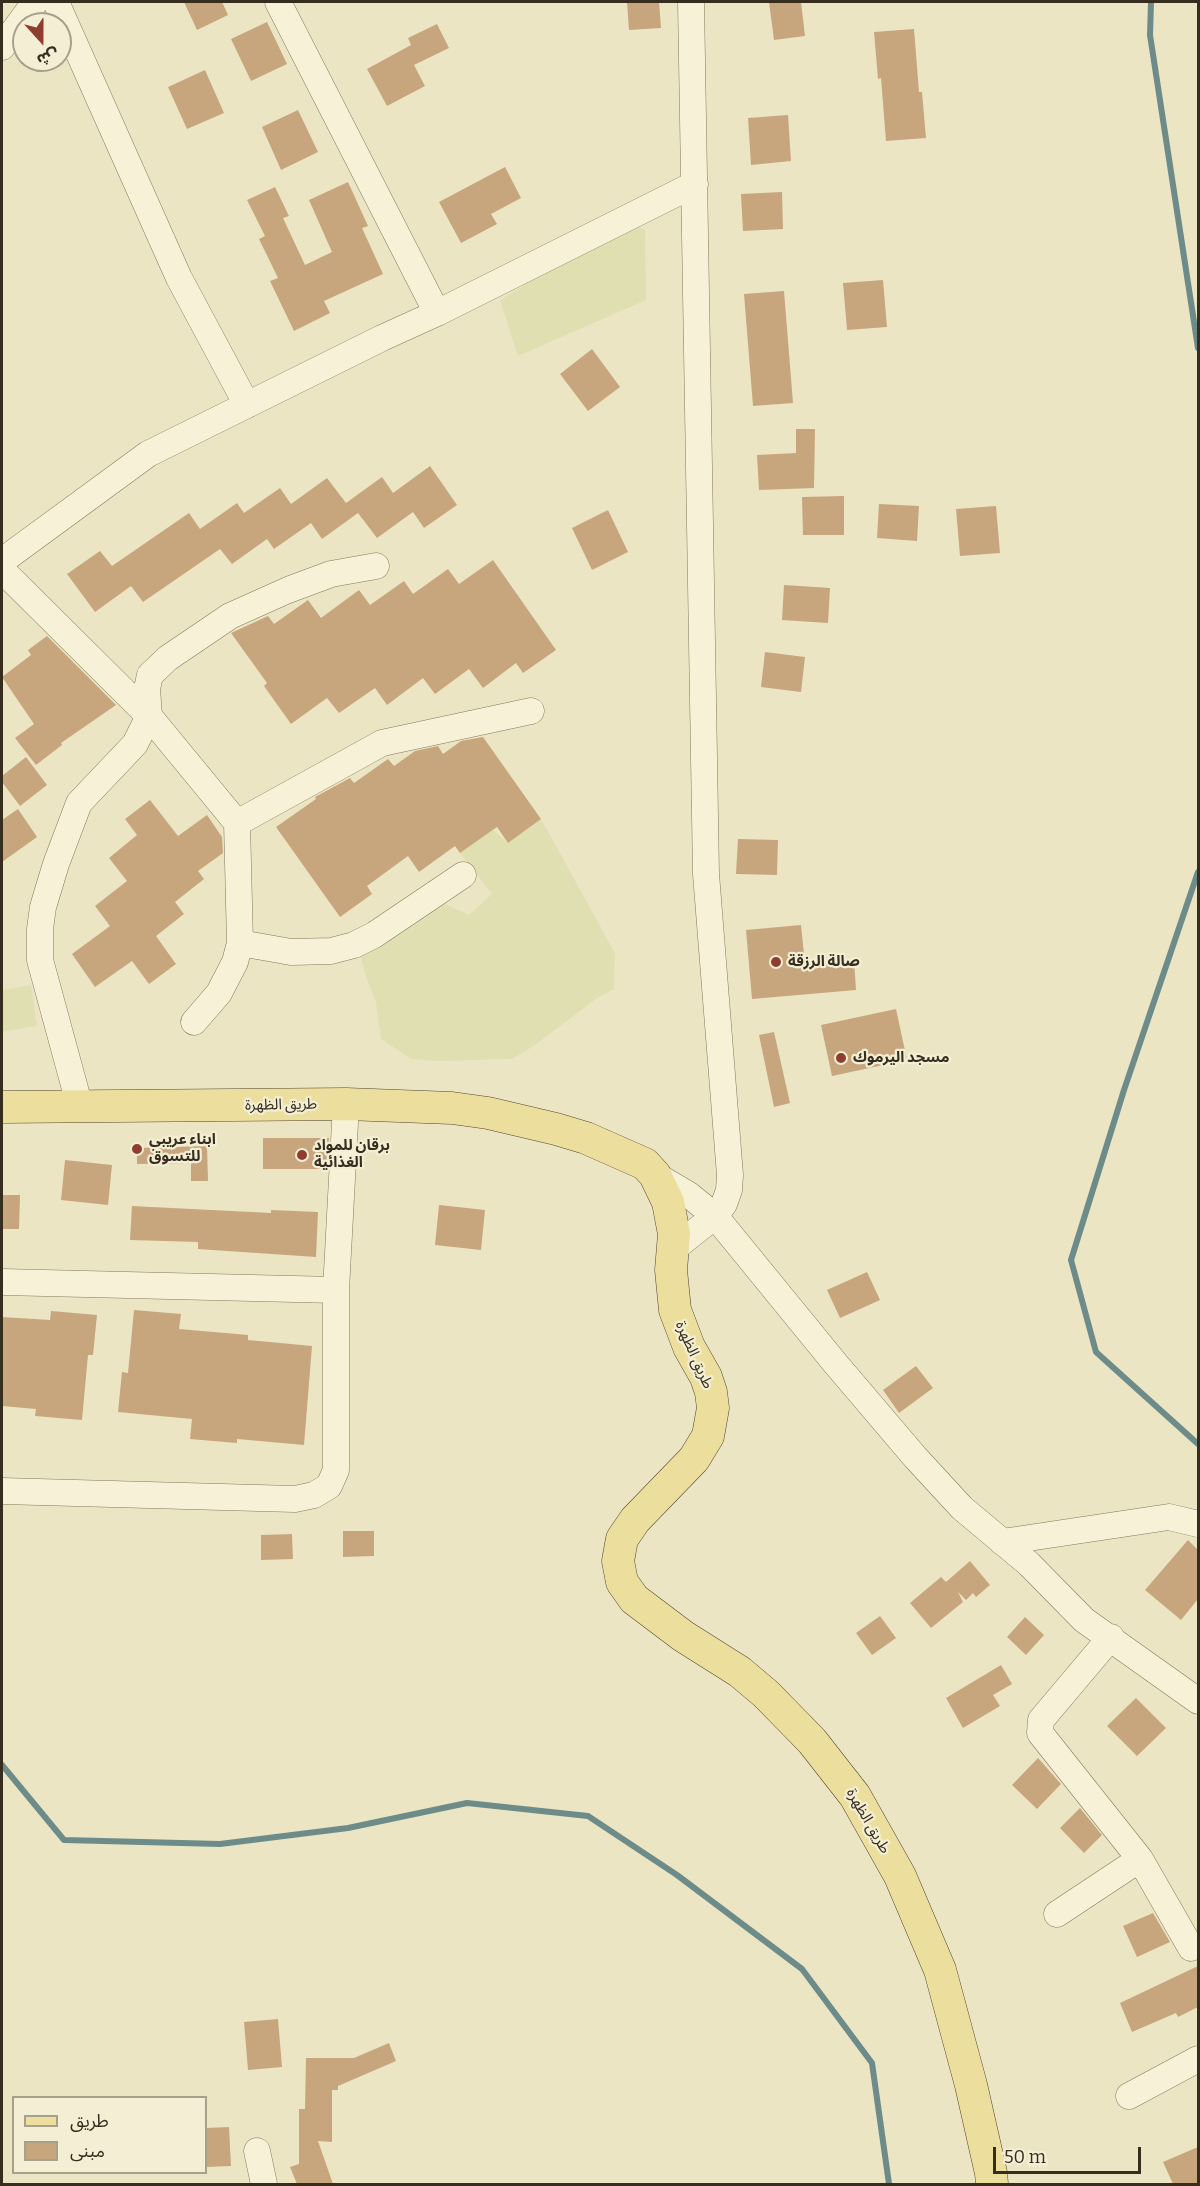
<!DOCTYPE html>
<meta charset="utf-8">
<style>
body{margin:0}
#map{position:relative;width:1200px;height:2186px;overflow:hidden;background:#ebe5c4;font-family:Bitter,"Noto Sans Arabic",serif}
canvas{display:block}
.frame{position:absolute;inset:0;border:3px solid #362d1f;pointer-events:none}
.legend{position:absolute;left:12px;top:2096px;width:195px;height:78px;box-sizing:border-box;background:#f3eed4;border:2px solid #a7a18c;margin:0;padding:8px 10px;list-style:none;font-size:18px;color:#362d1f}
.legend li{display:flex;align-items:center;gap:12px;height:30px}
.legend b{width:30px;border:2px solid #a7a18c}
.north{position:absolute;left:12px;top:12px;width:60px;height:60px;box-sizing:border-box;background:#f3eed4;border:2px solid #a7a18c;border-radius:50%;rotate:159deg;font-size:16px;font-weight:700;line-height:24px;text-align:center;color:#362d1f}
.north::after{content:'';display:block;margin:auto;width:21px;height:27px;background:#903c2f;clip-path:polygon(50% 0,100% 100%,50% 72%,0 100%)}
.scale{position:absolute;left:993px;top:2147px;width:148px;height:27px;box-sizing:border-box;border:3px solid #362d1f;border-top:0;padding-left:8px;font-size:18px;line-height:21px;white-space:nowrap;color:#362d1f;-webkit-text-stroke:4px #f3eed4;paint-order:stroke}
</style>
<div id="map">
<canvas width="1200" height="2186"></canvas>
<div class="frame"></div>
<ul class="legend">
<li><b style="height:8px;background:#ecdf9e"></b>طريق</li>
<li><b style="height:16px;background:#c7a67d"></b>مبنى</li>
</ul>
<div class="north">ش</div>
<div class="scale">50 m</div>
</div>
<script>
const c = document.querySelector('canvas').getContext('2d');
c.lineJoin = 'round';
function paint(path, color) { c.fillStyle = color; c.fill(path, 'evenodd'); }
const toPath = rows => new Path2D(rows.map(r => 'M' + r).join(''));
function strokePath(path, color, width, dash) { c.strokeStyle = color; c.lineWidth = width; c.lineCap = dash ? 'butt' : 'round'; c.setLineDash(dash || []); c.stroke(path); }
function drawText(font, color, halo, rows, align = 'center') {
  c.font = font + ' Bitter,"Noto Sans Arabic",serif'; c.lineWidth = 4.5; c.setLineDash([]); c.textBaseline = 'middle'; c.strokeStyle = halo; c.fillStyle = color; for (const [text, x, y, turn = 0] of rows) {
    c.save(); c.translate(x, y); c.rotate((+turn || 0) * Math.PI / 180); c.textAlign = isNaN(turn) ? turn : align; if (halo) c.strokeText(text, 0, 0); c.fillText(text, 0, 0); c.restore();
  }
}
paint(toPath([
 [628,222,645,230,646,300,518,356,500,300],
 [541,819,615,953,614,989,597,998,535,1045,512,1059,437,1061,411,1059,381,1039,376,1002,365,974,361,957,397,936,440,902,469,915,492,894,460,853,493,830,508,843],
 [31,985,37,1026,2,1032,2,990]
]), '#e0dfb2');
strokePath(toPath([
 [1151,2,1150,35,1198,348],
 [1198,872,1124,1090,1071,1260,1096,1352,1198,1444],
 [2,1765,64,1840,220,1844,348,1828,467,1803,588,1816,677,1875,802,1969,872,2063,889,2184]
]), '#6d8c89', 6);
paint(toPath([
 [184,2,222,2,228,15,197,30],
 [627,2,659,2,661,28,629,30],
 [769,2,801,2,805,36,774,40],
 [267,22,287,64,251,81,231,39],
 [437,24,449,48,414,65,425,86,387,106,367,69,411,45,408,38],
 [914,29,919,92,922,92,926,138,886,141,881,78,878,79,874,32],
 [205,70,224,113,187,129,168,87],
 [298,110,318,152,281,170,262,127],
 [788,115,791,161,751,165,748,118],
 [505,167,521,198,491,214,497,224,461,243,439,202],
 [348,182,368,226,362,228,383,274,324,301,330,313,294,331,270,281,278,278,259,239,265,236,247,200,275,187,289,216,283,218,305,265,332,252,309,200],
 [782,192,783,229,743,231,741,194],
 [883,280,887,327,847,330,843,283],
 [784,291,793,403,753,406,744,294],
 [592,349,620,387,588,411,560,374],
 [796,429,815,429,814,488,759,490,757,455,796,453],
 [430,466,457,505,424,528,413,512,377,538,358,513,322,539,311,523,274,549,267,539,232,564,220,549,143,602,131,586,95,612,67,574,100,551,112,566,189,513,200,529,237,503,244,513,280,488,291,504,327,478,346,503,382,477,393,493],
 [844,496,844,535,803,535,802,497],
 [879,504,919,506,917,541,877,538],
 [996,506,1000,553,960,556,956,509],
 [608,510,628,552,592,570,572,528],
 [493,560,556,650,523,673,516,663,483,688,469,669,435,694,423,678,387,705,375,688,339,713,327,698,291,724,264,686,267,683,231,633,268,616,274,624,308,600,321,618,359,590,370,605,404,581,413,594,448,569,459,584],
 [784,585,830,588,828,623,782,620],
 [47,636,116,705,61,743,62,745,36,765,15,738,34,724,2,677,31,655,28,650],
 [765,652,805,657,801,692,761,687],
 [483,737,541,819,508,843,497,827,460,853,455,846,419,872,408,856,367,886,372,894,340,917,276,827,316,799,315,797,350,778,354,783,388,759,394,766,415,751,438,746,443,754,461,741],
 [26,757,47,785,20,806,2,782,2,776],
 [150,800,178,836,207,815,222,837,223,853,198,871,204,879,175,902,184,914,156,936,176,964,149,984,132,961,95,987,72,954,110,926,95,906,127,881,109,858,137,835,125,819],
 [18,809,37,837,2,862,2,820],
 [738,839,778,840,777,875,736,874],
 [801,925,805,964,854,960,856,990,752,999,746,930],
 [896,1009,907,1060,832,1076,821,1025],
 [774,1032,790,1103,774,1107,759,1035],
 [263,1138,329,1138,327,1169,263,1169],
 [207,1146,208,1181,191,1181,191,1163,137,1164,137,1148],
 [65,1160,112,1165,108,1205,61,1200],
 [2,1195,20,1195,19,1229,2,1229],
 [439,1205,485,1210,481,1250,435,1245],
 [132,1206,271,1213,271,1210,318,1212,316,1257,198,1249,198,1242,130,1240],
 [867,1272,880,1300,840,1318,827,1290],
 [134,1310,181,1314,179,1329,248,1335,248,1340,312,1346,304,1445,237,1439,237,1443,190,1439,192,1419,118,1412,122,1372,128,1373],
 [51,1311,97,1315,93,1355,88,1355,82,1420,35,1416,36,1409,2,1406,2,1317,50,1320],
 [916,1366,933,1388,899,1413,883,1390],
 [343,1531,374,1531,374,1556,343,1557],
 [292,1534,293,1559,261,1560,261,1535],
 [1188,1540,1198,1550,1198,1599,1181,1620,1145,1590],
 [970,1561,990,1585,976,1597,973,1593,966,1600,958,1592,963,1602,931,1628,910,1603,941,1577,946,1582],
 [880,1616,896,1638,872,1655,856,1633],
 [1025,1617,1044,1635,1026,1655,1007,1637],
 [1001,1665,1012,1684,993,1695,1000,1706,963,1728,946,1698],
 [1136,1698,1166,1728,1137,1756,1107,1726],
 [1038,1758,1061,1784,1037,1809,1012,1785],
 [1080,1808,1102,1835,1084,1853,1060,1828],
 [1153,1913,1170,1942,1137,1957,1123,1926],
 [1198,1966,1198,2007,1178,2017,1176,2013,1132,2032,1120,2003],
 [278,2019,282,2067,248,2070,244,2022],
 [389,2043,396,2061,338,2086,338,2090,332,2090,332,2142,318,2141,333,2184,297,2184,290,2167,299,2164,299,2109,305,2109,306,2058,354,2058],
 [229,2127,231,2166,206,2167,206,2128],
 [1198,2147,1198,2184,1173,2184,1163,2162]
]), '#c7a67d');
const minor = toPath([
 [56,2,179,278,247,405],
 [278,2,437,313],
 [2,47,35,2],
 [2,561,148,454,382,338,437,313,695,184],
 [2,570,149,716,135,744,79,803,56,864,43,907,40,929,40,960,80,1107],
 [237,823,382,743,531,711],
 [240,943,291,952,331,951,354,945,374,935,463,875],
 [194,1022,219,993,235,962,240,943,237,823,149,716,147,689,150,675,168,658,230,616,288,590,331,574,376,566],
 [655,1175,689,1195,715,1216,835,1363,915,1457,962,1508,1029,1564,1084,1620,1198,1701],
 [672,1250,715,1216,724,1204,729,1190,730,1175,706,874,691,2],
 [2,1282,336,1290],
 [2,1491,295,1499,314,1495,329,1486,336,1470,336,1290,346,1104],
 [1002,1542,1169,1517,1198,1524],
 [1111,1637,1041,1720,1040,1733,1140,1859,1191,1948],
 [1057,1914,1140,1859],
 [1129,2096,1198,2059],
 [257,2151,264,2184]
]);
const major = toPath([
 [2,1107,346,1104,452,1108,488,1113,556,1129,586,1138,645,1164,655,1175,668,1202,674,1234,671,1270,675,1310,689,1347,706,1377,711,1392,713,1408,708,1436,694,1459,635,1520,622,1539,618,1561,622,1582,634,1599,683,1636,740,1672,766,1694,812,1741,855,1796,900,1876,940,1970,971,2085,991,2173,992,2184]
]);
strokePath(minor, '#85775c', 27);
strokePath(major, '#534530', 33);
strokePath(minor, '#f7f2d7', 26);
strokePath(major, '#ecdf9e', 32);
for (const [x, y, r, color] of [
 [776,962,6,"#903c2f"],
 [841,1058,6,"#903c2f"],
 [137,1149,6,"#903c2f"],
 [302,1155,6,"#903c2f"]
]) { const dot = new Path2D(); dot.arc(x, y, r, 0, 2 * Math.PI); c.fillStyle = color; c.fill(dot); strokePath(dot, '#f3eed4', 2); }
drawText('bold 15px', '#362d1f', '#f3eed4', [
 ["صالة الرزقة",788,962],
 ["مسجد اليرموك",853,1058],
 ["ابناء عريبي",149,1140],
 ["للتسوق",149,1157],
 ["برقان للمواد",314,1146],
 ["الغذائية",314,1163]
], 'left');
drawText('15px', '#362d1f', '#f3eed4', [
 ["طريق الظهرة",281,1105,-1],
 ["طريق الظهرة",694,1355,66],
 ["طريق الظهرة",868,1821,60]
]);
</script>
